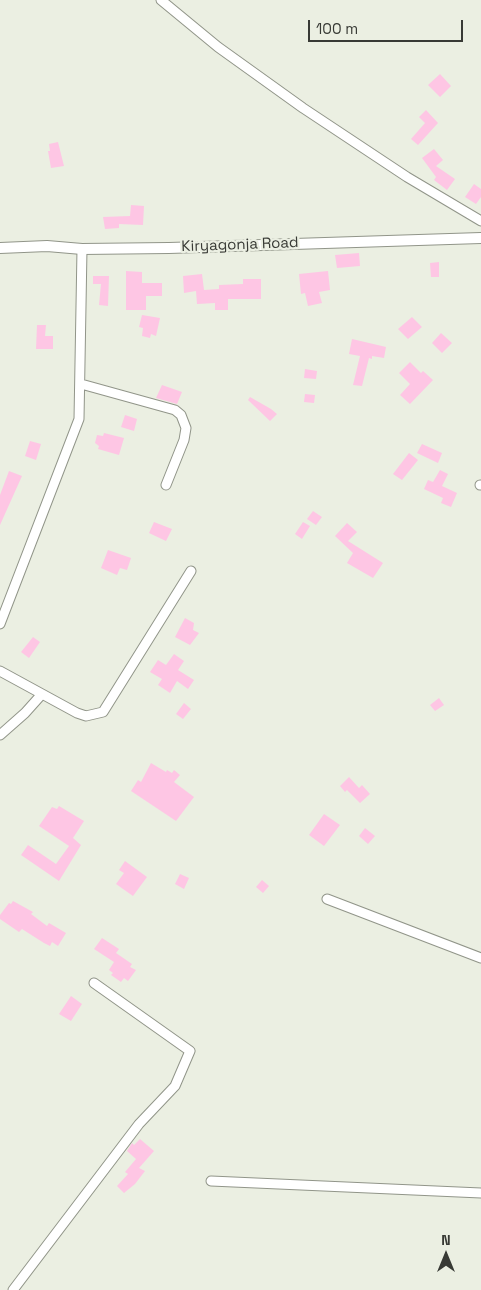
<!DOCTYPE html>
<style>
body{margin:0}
#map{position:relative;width:481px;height:1290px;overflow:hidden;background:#ebefe2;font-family:"Space Grotesk",sans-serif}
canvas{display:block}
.north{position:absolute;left:421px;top:1230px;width:50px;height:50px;-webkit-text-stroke:4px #ebefe2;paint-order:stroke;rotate:0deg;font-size:14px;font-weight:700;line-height:20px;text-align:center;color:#383a35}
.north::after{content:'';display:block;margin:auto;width:18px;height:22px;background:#383a35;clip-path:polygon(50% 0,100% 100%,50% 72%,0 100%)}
.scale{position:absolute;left:308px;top:20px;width:155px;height:22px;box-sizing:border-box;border:2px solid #383a35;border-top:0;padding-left:6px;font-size:15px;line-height:18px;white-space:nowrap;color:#383a35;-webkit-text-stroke:4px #ebefe2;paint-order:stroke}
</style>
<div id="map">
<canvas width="481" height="1290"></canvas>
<div class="north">N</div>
<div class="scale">100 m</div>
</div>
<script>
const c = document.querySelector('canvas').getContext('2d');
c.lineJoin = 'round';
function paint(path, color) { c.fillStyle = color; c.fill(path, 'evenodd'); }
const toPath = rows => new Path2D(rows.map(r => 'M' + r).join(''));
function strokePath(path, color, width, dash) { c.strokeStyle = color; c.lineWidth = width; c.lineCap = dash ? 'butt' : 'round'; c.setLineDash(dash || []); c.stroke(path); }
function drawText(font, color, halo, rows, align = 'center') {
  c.font = font + ' "Space Grotesk",sans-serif'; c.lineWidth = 4.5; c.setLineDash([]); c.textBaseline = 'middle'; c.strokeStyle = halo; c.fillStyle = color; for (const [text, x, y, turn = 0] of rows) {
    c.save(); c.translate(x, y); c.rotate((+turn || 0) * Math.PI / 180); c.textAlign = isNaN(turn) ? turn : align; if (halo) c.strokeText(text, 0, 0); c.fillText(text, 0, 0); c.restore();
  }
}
paint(toPath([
 [440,74,451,86,440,97,428,85],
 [426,110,438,123,418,145,411,139,425,123,419,117],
 [58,142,64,166,51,168,48,151,50,151,49,144],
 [434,149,443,160,436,166,455,179,447,190,434,180,436,177,422,158],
 [474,184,481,189,481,197,476,204,465,197],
 [131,205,144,206,143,225,119,224,119,228,105,229,103,217,130,216],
 [359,253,360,266,337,268,335,255],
 [439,262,439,277,431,277,430,263],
 [126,271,142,272,142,283,162,283,162,296,146,296,146,310,126,310],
 [328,271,330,290,319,292,322,303,308,306,305,293,301,294,299,274],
 [202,274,204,290,219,289,219,285,243,284,243,279,261,279,261,299,228,299,228,310,215,310,215,303,197,304,196,291,184,293,183,276],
 [93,276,109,276,108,306,99,305,101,284,93,284],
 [142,315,160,318,156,336,151,334,150,338,142,336,143,328,139,327],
 [412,317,422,327,408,339,398,329],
 [37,325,46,325,45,336,53,336,53,349,36,349],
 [441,333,452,343,442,353,432,343],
 [352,339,386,347,384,358,372,356,372,359,369,358,362,386,353,385,360,356,349,354],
 [410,362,421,373,423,371,433,380,410,404,400,395,410,384,399,373],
 [305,369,317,371,316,379,304,378],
 [162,385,182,392,177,404,156,398],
 [305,394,315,395,314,403,304,402],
 [250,397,271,409,277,414,270,421,248,400],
 [125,415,137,419,134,431,121,427],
 [104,433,124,438,119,455,98,449,99,446,95,443,97,435,103,436],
 [30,441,41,444,36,460,25,456],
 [422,444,442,453,438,463,417,453],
 [409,453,418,460,402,480,393,474],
 [440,470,448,474,442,486,457,493,451,507,441,503,443,498,424,489,428,480,433,482],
 [9,471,22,476,0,525,0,495],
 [313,511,322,517,316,525,307,519],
 [154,522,172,529,166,541,149,533],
 [303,522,310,526,302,539,295,534],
 [347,523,357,532,348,541,383,563,373,578,347,563,353,553,335,536],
 [108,550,131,558,127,570,120,568,117,575,101,568],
 [185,618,194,623,193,630,199,633,190,645,175,637],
 [33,637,40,642,29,658,21,652],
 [174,654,184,661,178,670,194,680,188,689,177,681,170,693,158,685,162,679,150,672,158,660,166,665],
 [439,698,444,705,435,711,430,705],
 [184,703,191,709,183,719,176,714],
 [151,763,166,772,167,770,172,773,174,770,180,775,174,782,194,797,176,821,131,791,138,780,141,782],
 [349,777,359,788,362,785,370,794,360,803,347,790,345,792,340,786],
 [59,806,84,821,73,838,81,845,59,881,21,855,28,845,56,864,69,846,39,826,52,807,57,809],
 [324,814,340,825,324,846,309,835],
 [365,828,375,836,368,844,359,836],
 [125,861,147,877,133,896,116,884,124,873,119,870],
 [180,874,189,878,184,889,175,884],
 [262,880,269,886,263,893,256,887],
 [13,901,33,912,31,914,47,926,49,923,66,933,58,946,52,942,50,946,44,943,22,929,19,932,0,919,0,915,9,903,11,904],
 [102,938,119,949,116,953,132,964,130,967,136,970,128,981,124,978,121,982,111,975,113,973,109,970,114,962,94,949],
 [71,996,82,1004,71,1021,59,1014],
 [140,1139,154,1151,139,1168,145,1171,135,1184,124,1193,117,1186,128,1174,125,1172,136,1159,127,1151,132,1143,134,1145]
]), '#fec6e4');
const minor = toPath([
 [161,0,218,47,303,108,407,177,481,221],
 [81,384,175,410,181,415,186,428,184,440,166,485],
 [480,485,481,485],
 [0,624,79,419,82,249],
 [0,671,77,713,86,716,103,712,191,571],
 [0,735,25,713,42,694],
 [327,899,481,958],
 [211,1181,481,1193],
 [13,1290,139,1124,175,1086,190,1051,94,983]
]);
const tertiary = toPath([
 [0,248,47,246,82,249,169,248,481,238]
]);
strokePath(minor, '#919589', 11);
strokePath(tertiary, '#919589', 12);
strokePath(minor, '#fff', 9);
strokePath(tertiary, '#fff', 10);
drawText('15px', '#383a35', '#ebefe2', [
 ["Kiryagonja Road",240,245,-2]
]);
</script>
